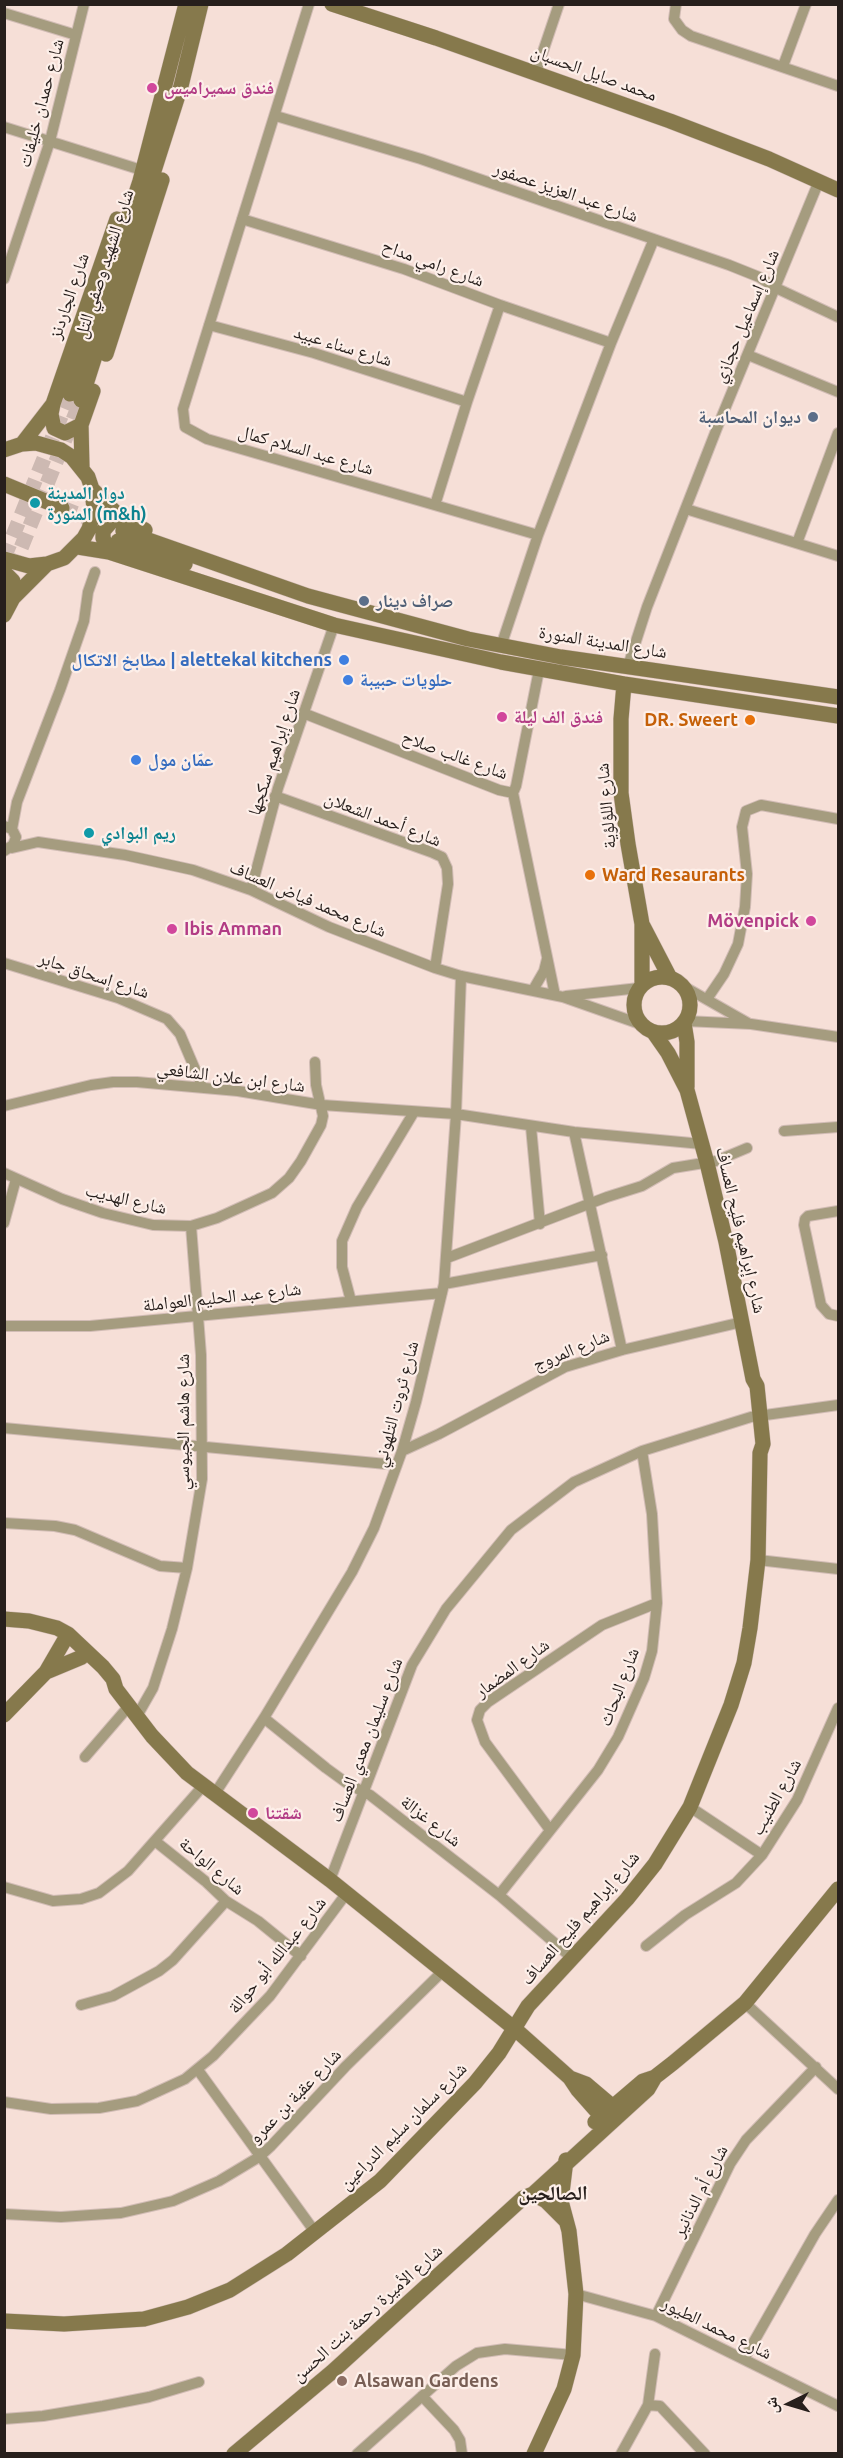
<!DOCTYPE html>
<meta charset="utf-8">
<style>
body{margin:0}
#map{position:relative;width:843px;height:2458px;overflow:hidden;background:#f6dfd7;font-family:Ubuntu,"Noto Naskh Arabic",sans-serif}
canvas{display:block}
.frame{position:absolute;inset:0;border:6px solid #271f1c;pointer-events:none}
.north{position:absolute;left:759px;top:2374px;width:60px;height:60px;-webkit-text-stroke:4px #fdefe9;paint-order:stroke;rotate:265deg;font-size:16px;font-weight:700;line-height:24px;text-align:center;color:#271f1c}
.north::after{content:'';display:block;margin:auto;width:21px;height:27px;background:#271f1c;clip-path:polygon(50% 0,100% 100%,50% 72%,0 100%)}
</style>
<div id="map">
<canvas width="843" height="2458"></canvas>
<div class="frame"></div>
<div class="north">ش</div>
</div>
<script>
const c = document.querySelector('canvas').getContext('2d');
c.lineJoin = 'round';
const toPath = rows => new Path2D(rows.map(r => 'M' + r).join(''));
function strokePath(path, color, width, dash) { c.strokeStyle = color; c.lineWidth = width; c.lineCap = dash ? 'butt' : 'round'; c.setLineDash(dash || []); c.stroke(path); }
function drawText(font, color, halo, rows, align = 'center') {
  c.font = font + ' Ubuntu,"Noto Naskh Arabic",sans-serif'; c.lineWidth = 4.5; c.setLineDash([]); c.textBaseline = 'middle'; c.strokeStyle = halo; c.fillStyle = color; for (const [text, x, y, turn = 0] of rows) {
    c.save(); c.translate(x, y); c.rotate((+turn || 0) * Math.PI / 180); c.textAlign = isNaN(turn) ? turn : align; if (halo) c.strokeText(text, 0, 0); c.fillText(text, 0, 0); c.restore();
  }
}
strokePath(toPath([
 [62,508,103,524],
 [4,558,70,394],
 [4,590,81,400]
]), '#cdb9b2', 15, [15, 8]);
const street = toPath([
 [309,4,183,409,185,427,207,439,538,535],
 [676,4,674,19,682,30,691,36,838,86],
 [4,13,76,35],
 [783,66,806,4],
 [536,72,559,4],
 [276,116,421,159,729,265,759,277,776,288,838,317],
 [4,127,135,168],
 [242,219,404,269,500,305,611,343],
 [4,279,50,141,84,4],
 [209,325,314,353,467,402],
 [748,355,838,392],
 [435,505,467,402,500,305],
 [686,509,838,556],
 [797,543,838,433],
 [501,646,538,535,611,343,654,239],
 [628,666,647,607,717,428,819,181],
 [303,713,499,790,513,793,516,786,539,670],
 [513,793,555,995],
 [275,796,431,852,442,857,447,868,448,884,435,968],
 [4,826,12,829,16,837,13,845,4,851],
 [12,829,17,802,60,690,84,621,88,592,95,572],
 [12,848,38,842,125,855,193,870,251,890,329,927,435,968,461,976,563,997,640,1024],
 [251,890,278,788,334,625],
 [4,963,118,998,167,1019,180,1034,203,1088],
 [683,986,748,1023],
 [533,990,544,971,547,959],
 [566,996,639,988],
 [707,999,724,974,738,944,745,907,747,874,742,827,746,811,761,805,838,819],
 [685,1021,751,1024,838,1037],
 [4,1106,91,1085,113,1082,137,1082,238,1091,322,1105,456,1114,574,1132,702,1144],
 [531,1127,540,1224],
 [784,1131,838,1127],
 [574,1132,622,1350],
 [4,1173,62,1199,103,1213,153,1225,191,1226,217,1218,272,1193,289,1178,301,1161,321,1125,323,1116,316,1085,315,1062],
 [838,1211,808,1216,805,1219,804,1225,821,1305,829,1314,838,1316],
 [4,1223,16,1179],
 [447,1258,607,1197,642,1186,673,1168,716,1161,747,1148],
 [444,1284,602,1255],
 [351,1301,342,1267,342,1241,357,1207,414,1112],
 [4,1326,90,1326,442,1293],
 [4,1428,397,1465],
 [402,1451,439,1434,565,1367,622,1350,742,1322],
 [4,1523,55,1526,75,1530,160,1566,187,1568],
 [758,1560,838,1569],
 [137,1716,153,1688,172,1629,187,1568,202,1479,201,1355,191,1226],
 [264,1718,326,1768,348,1784,370,1795,499,1895,572,1958],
 [85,1757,129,1706],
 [214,1795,264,1718,352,1572,374,1528,402,1451,416,1402,444,1284,456,1114,461,976],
 [690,1807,762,1855],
 [550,1830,485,1742,477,1720,480,1710,488,1702,602,1625,657,1603],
 [155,1841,205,1881,226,1901,258,1921,301,1956],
 [330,1880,412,1665,446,1609,511,1530,574,1482,642,1451,751,1417,838,1405],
 [4,1887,53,1901,81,1899,99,1893,128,1871,203,1786],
 [499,1895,598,1770,618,1737,644,1678,652,1651,657,1603,652,1514,642,1451],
 [646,1946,685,1915,736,1883,762,1855,797,1800,838,1708],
 [745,2003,838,2089],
 [81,2005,113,1996,159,1971,173,1960,226,1901],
 [198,2070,315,2232],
 [4,2102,51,2109,99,2108,137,2101,185,2079,213,2056,270,1996,346,1894],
 [4,2214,61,2217,121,2213,173,2201,219,2181,259,2157,271,2146,346,2066,442,1972],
 [576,2294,656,2316,838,2406],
 [656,2316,730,2164,746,2140,816,2067],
 [744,2359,815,2234,838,2200],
 [422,2396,454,2430,460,2440,462,2454],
 [648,2405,660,2406,705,2454],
 [4,2419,43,2416,103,2406,149,2397,199,2382],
 [357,2454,456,2366,477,2353,505,2349,573,2355],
 [621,2454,648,2405,655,2354]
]);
const secondary = toPath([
 [332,4,436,38,670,121,769,159,838,190],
 [106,354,162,180],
 [70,394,140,181,186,4],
 [81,400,181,86,201,4],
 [53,404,51,414,54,428,65,433,81,425],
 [22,444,53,404,117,219],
 [4,450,22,444,36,443,61,450,72,457,88,477,92,489,94,509,89,529,84,538,64,558,47,564,29,566,4,559],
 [82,467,81,425,93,391],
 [4,484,62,508],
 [92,489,121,518,145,530],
 [123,531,308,596,468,639,561,657,838,697],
 [118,541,185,564],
 [78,547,109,552,334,625,501,662,624,684,838,716],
 [109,552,103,538,103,531,111,522,121,518],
 [4,572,13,581,13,598],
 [4,615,13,598,47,564],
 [624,684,621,719,621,793,628,844,642,924,642,984],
 [643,926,670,978],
 '634 1005a28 28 0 1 1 56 0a28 28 0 1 1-56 0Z',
 [684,1023,687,1042,687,1087],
 [4,1619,29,1621,57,1628,68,1634,103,1667,113,1679,116,1689,152,1736,187,1773,330,1880,515,2029,570,2078,578,2090,608,2124],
 [46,1672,82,1657],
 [4,1715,46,1672,64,1641],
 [570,2078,586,2084,619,2112],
 [595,2122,643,2081,655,2077,673,2063,745,2003,838,1889],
 [533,2194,546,2201,565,2220],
 [4,2321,64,2324,144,2319,188,2307,230,2290,287,2254,380,2181,475,2083,499,2053,528,2006,627,1899,655,1864,690,1807,731,1705,744,1663,750,1628,758,1560,760,1453,763,1444,757,1386,753,1379,726,1242,707,1163,687,1090,668,1053,654,1033],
 [234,2454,332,2372,523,2198,533,2194,648,2089,655,2077],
 [534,2454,564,2389,573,2355,576,2294,569,2231,561,2201,566,2160]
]);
strokePath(street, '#d1bcb5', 12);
strokePath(secondary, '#d1bcb5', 16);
strokePath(street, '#a59c7f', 10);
strokePath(secondary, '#86794c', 15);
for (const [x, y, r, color] of [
 [152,88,6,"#d1479c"],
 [813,417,6,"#5c6f8a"],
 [35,503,6,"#0f9aa8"],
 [364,601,6,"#5c6f8a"],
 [344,660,6,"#3f7fe0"],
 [348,680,6,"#3f7fe0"],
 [502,717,6,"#d1479c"],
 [750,720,6,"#e8710a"],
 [136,760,6,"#3f7fe0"],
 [89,833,6,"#0f9aa8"],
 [590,875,6,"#e8710a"],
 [811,921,6,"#d1479c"],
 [172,929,6,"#d1479c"],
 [253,1813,6,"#d1479c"],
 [342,2381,6,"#8d6e63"]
]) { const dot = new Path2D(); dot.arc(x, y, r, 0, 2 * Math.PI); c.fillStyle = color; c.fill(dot); strokePath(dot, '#fdefe9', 2); }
drawText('18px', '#271f1c', '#fdefe9', [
 ["محمد صايل الحسبان",594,73,20],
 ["شارع حمدان خليفات",41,103,-75],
 ["شارع عبد العزيز عصفور",566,192,19],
 ["شارع رامي مداح",433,263,20],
 ["شارع الشهيد وصفي التل",104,264,-72],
 ["شارع الجاردنز",69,296,-71],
 ["شارع إسماعيل حجازي",746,316,-67],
 ["شارع سناء عبيد",343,346,17],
 ["شارع عبد السلام كمال",306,450,16],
 ["شارع المدينة المنورة",603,642,9],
 ["شارع إبراهيم سكجها",274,752,-72],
 ["شارع غالب صلاح",455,755,20],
 ["شارع اللؤلؤية",606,806,-95],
 ["شارع أحمد الشعلان",383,819,21],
 ["شارع محمد فياض العساف",308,899,23],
 ["شارع إسحاق جابر",94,975,18],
 ["شارع ابن علان الشافعي",231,1077,7],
 ["شارع الهديب",126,1199,13],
 ["شارع إبراهيم فليح العساف",741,1230,77],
 ["شارع عبد الحليم العواملة",222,1297,-6],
 ["شارع المروج",571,1350,-22],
 ["شارع ثروت التلهوني",396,1404,-75],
 ["شارع هاشم الجيوسي",183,1422,-90],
 ["شارع المضمار",512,1668,-36],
 ["شارع البحاث",619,1687,-69],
 ["شارع سليمان معدي العساف",366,1740,-69],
 ["شارع الطنيب",776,1797,-61],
 ["شارع غزالة",431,1821,38],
 ["شارع الواحة",212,1866,40],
 ["شارع إبراهيم فليح العساف",580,1918,-49],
 ["شارع عبدالله أبو حوالة",277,1955,-51],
 ["شارع عقبة بن عمرو",295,2096,-46],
 ["شارع سلمان سليم الدراعين",403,2126,-45],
 ["شارع أم الدنانير",700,2191,-63],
 ["شارع الأميرة رحمة بنت الحسن",367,2313,-42],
 ["شارع محمد الطيور",717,2328,26]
]);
drawText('bold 18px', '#b23c85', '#fdefe9', [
 ["فندق سميراميس",164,88],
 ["فندق الف ليلة",514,717],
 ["Mövenpick",799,921,"right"],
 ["Ibis Amman",184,929],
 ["شقتنا",265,1813]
], 'left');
drawText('bold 18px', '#4e5e75', '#fdefe9', [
 ["ديوان المحاسبة",801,417],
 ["صراف دينار",376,601,"left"]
], 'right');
drawText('bold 18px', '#0d838f', '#fdefe9', [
 ["دوار المدينة",47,493],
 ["المنورة (m&h)",47,514],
 ["ريم البوادي",101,833]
], 'left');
drawText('bold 18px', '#366cbe', '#fdefe9', [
 ["مطابخ الاتكال | alettekal kitchens",332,660,"right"],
 ["حلويات حبيبة",360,680],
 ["عمّان مول",148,760]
], 'left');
drawText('bold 18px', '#c56008', '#fdefe9', [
 ["DR. Sweert",738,720],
 ["Ward Resaurants",602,875,"left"]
], 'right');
drawText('bold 18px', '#785e54', '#fdefe9', [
 ["Alsawan Gardens",354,2381]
], 'left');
drawText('bold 20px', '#271f1c', '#fdefe9', [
 ["الصالحين",553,2193]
]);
</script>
